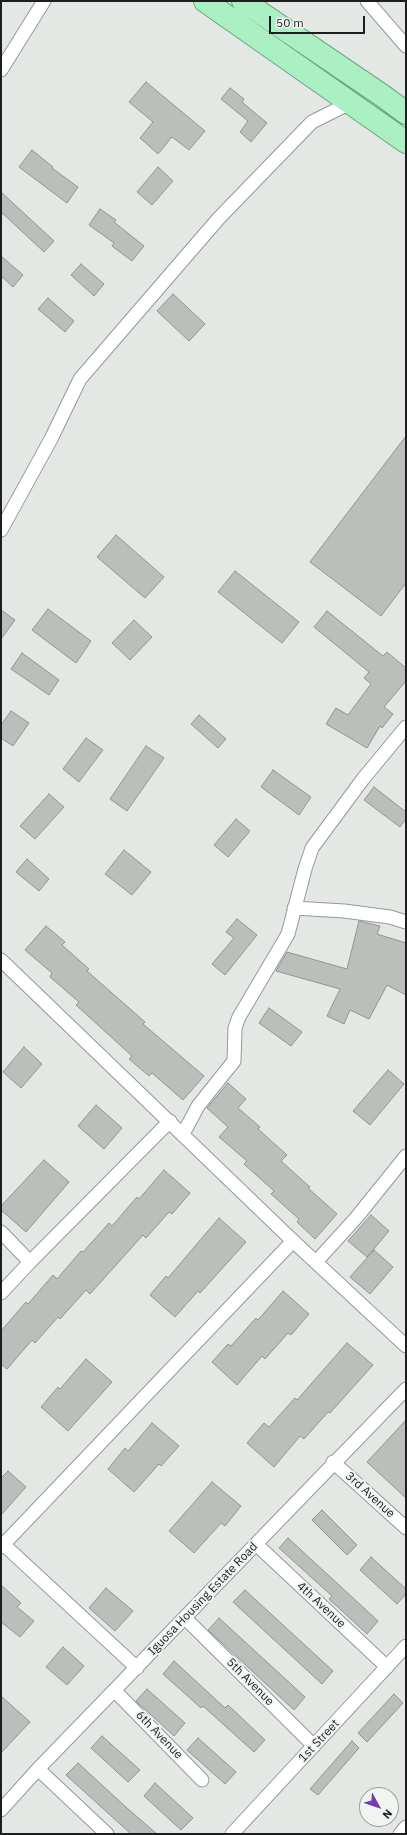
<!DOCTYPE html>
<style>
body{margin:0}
#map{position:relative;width:407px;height:1835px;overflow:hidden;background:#e4e8e5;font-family:"IBM Plex Sans",sans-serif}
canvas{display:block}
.frame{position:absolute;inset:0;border:2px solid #1d1e1d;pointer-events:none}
.north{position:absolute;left:359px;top:1787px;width:40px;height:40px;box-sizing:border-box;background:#f1f5f2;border:1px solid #9c9f9d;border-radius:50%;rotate:130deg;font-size:11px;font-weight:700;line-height:16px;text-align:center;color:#1d1e1d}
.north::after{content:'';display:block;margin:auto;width:14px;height:18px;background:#783bb1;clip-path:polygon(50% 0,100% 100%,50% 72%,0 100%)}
.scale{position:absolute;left:269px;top:16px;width:96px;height:18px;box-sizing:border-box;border:2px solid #1d1e1d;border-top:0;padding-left:5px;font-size:12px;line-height:14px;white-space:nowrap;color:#1d1e1d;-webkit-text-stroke:3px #f1f5f2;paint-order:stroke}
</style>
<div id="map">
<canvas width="407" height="1835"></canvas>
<div class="frame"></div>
<div class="north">N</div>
<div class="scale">50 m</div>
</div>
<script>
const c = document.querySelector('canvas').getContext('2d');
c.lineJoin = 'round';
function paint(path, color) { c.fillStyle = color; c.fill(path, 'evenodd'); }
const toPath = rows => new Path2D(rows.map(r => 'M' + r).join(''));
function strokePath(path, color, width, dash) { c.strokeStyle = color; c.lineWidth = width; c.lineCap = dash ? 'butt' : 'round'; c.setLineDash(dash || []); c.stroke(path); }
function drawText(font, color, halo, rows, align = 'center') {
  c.font = font + ' "IBM Plex Sans",sans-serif'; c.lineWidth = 4; c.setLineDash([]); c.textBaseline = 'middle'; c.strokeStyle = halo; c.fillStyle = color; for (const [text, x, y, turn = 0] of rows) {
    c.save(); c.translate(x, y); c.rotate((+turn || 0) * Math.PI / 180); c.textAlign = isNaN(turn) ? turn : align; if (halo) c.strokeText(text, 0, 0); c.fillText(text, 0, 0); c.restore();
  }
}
const building = toPath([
 [146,82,205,131,189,150,172,137,158,154,140,138,153,122,129,102,146,82],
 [230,88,244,99,242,102,267,123,251,142,240,132,248,121,221,99,230,88],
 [32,150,53,167,52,168,78,187,67,203,19,167,32,150],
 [158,167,173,181,152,205,137,192,158,167],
 [1,192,54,241,44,252,1,212,1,192],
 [100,209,116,220,114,222,144,246,132,261,112,246,114,243,89,225,100,209],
 [1,256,23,275,13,287,1,276,1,256],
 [81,264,104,284,94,296,71,275,81,264],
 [173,294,205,324,189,341,157,311,173,294],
 [48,298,74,321,65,332,38,309,48,298],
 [406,436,406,583,381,616,310,562,406,436],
 [116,535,164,577,145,598,97,557,116,535],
 [235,571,299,622,282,643,218,592,235,571],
 [48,609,91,641,76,663,32,630,48,609],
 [1,610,15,620,1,639,1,610],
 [327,611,383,656,387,652,406,668,406,681,384,707,393,714,382,728,380,726,367,748,326,724,336,708,348,715,371,684,364,678,369,672,314,627,327,611],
 [134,620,152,637,130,660,112,643,134,620],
 [22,653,59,680,49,695,11,669,22,653],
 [11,711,29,723,13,746,1,738,1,725,11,711],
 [199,715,226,739,218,748,191,724,199,715],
 [86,738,103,750,79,782,63,769,86,738],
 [146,746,164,758,127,811,110,799,146,746],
 [273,770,311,797,299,815,261,787,273,770],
 [374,787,406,812,406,819,400,827,364,800,374,787],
 [49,794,64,807,35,839,20,826,49,794],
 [236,819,250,831,228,857,214,845,236,819],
 [124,850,151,872,132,895,105,874,124,850],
 [27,859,49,879,39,891,16,872,27,859],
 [237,919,257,935,225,975,212,964,234,938,226,932,237,919],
 [359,921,380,926,377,934,406,943,406,995,387,985,369,1019,350,1010,344,1024,327,1016,340,989,276,971,287,952,347,969,359,921],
 [46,926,65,942,62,945,89,969,87,971,145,1022,143,1024,204,1076,183,1100,152,1073,149,1076,129,1059,132,1056,76,1005,79,1002,50,977,52,973,25,950,46,926],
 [269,1008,302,1032,291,1046,259,1023,269,1008],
 [24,1047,42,1064,21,1088,3,1072,24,1047],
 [388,1070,404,1084,370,1125,353,1111,388,1070],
 [228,1083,246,1099,238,1108,260,1127,258,1129,287,1155,281,1161,310,1187,308,1188,337,1214,315,1239,297,1222,299,1219,271,1194,274,1191,244,1164,247,1161,219,1137,228,1127,207,1108,228,1083],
 [96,1105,122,1128,104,1149,78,1126,96,1105],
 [44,1160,69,1182,26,1232,1,1210,1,1206,44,1160],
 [164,1170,190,1193,172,1214,169,1212,146,1238,143,1235,90,1294,86,1290,60,1319,58,1317,35,1343,32,1340,7,1369,1,1364,1,1331,26,1302,28,1304,53,1275,57,1279,81,1251,83,1252,109,1223,112,1226,137,1197,139,1199,164,1170],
 [371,1215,389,1231,367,1257,348,1241,371,1215],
 [219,1218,246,1242,200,1293,198,1291,175,1317,150,1295,166,1276,168,1278,219,1218],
 [374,1250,393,1267,370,1294,350,1277,374,1250],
 [283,1291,309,1314,291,1335,288,1333,265,1359,262,1356,237,1385,212,1362,228,1344,231,1346,256,1318,258,1320,283,1291],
 [347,1343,373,1365,330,1413,328,1412,304,1439,300,1436,274,1467,247,1443,264,1423,269,1427,295,1398,297,1400,347,1343],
 [86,1359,112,1382,68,1431,41,1407,58,1387,60,1389,86,1359],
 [406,1420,406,1498,367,1462,406,1420],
 [152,1423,179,1446,161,1466,159,1464,134,1492,108,1469,125,1448,128,1451,152,1423],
 [8,1471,26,1487,1,1515,1,1478,8,1471],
 [212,1482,241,1506,225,1526,221,1523,194,1553,169,1531,212,1482],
 [322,1510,357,1545,347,1555,312,1520,322,1510],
 [288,1538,378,1621,367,1634,329,1599,332,1596,279,1548,288,1538],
 [371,1557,406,1589,406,1594,397,1604,360,1570,371,1557],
 [1,1585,21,1603,17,1607,34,1621,20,1637,1,1622,1,1585],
 [106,1588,133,1611,115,1631,89,1608,106,1588],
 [245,1590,333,1671,322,1684,233,1602,245,1590],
 [219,1618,305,1697,294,1710,208,1630,219,1618],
 [63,1647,84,1666,67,1685,46,1667,63,1647],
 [174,1661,225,1708,228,1705,265,1740,254,1752,203,1706,201,1708,163,1674,174,1661],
 [147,1689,185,1723,174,1736,136,1701,147,1689],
 [394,1694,403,1703,367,1742,358,1733,394,1694],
 [1,1696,30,1722,1,1753,1,1696],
 [102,1736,140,1770,128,1782,91,1748,102,1736],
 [198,1738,236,1772,225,1784,187,1750,198,1738],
 [352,1741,359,1748,318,1795,310,1789,352,1741],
 [78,1763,127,1808,157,1834,131,1834,66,1775,78,1763],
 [155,1783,193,1818,181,1830,144,1796,155,1783]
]);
paint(building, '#bbbfbc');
strokePath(building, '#919592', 1);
const minor = toPath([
 [367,1,406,46],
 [1,70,44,1],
 [1,530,51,439,80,379,219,218,312,122,350,103],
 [294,908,344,911,390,917,406,922],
 [1,960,293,1241,406,1346],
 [183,1134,198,1106,234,1061,235,1028,239,1017,288,934,305,869,312,848,363,779,406,727],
 [1,1232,30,1262],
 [316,1262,356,1218,406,1156],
 [1,1293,30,1262,170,1121],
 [333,1462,406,1528],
 [1,1542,137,1668],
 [256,1544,387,1667],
 [1,1547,293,1241],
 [185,1618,314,1746],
 [115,1691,202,1780],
 [38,1769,107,1834],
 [1,1810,38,1769,406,1389],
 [232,1834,406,1646],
 [400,1834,406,1827]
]);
const trunk = toPath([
 [205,1,406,142],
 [243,1,383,96,406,113]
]);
strokePath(minor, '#959996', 15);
strokePath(trunk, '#6ca47e', 24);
strokePath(minor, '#fff', 13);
strokePath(trunk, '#abf0c2', 22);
drawText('12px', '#1d1e1d', '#f1f5f2', [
 ["3rd Avenue",370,1495,42],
 ["Iguosa Housing Estate Road",203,1599,-46],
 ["4th Avenue",321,1605,43],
 ["5th Avenue",250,1682,45],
 ["6th Avenue",159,1735,46],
 ["1st Street",319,1741,-47]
]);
</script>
